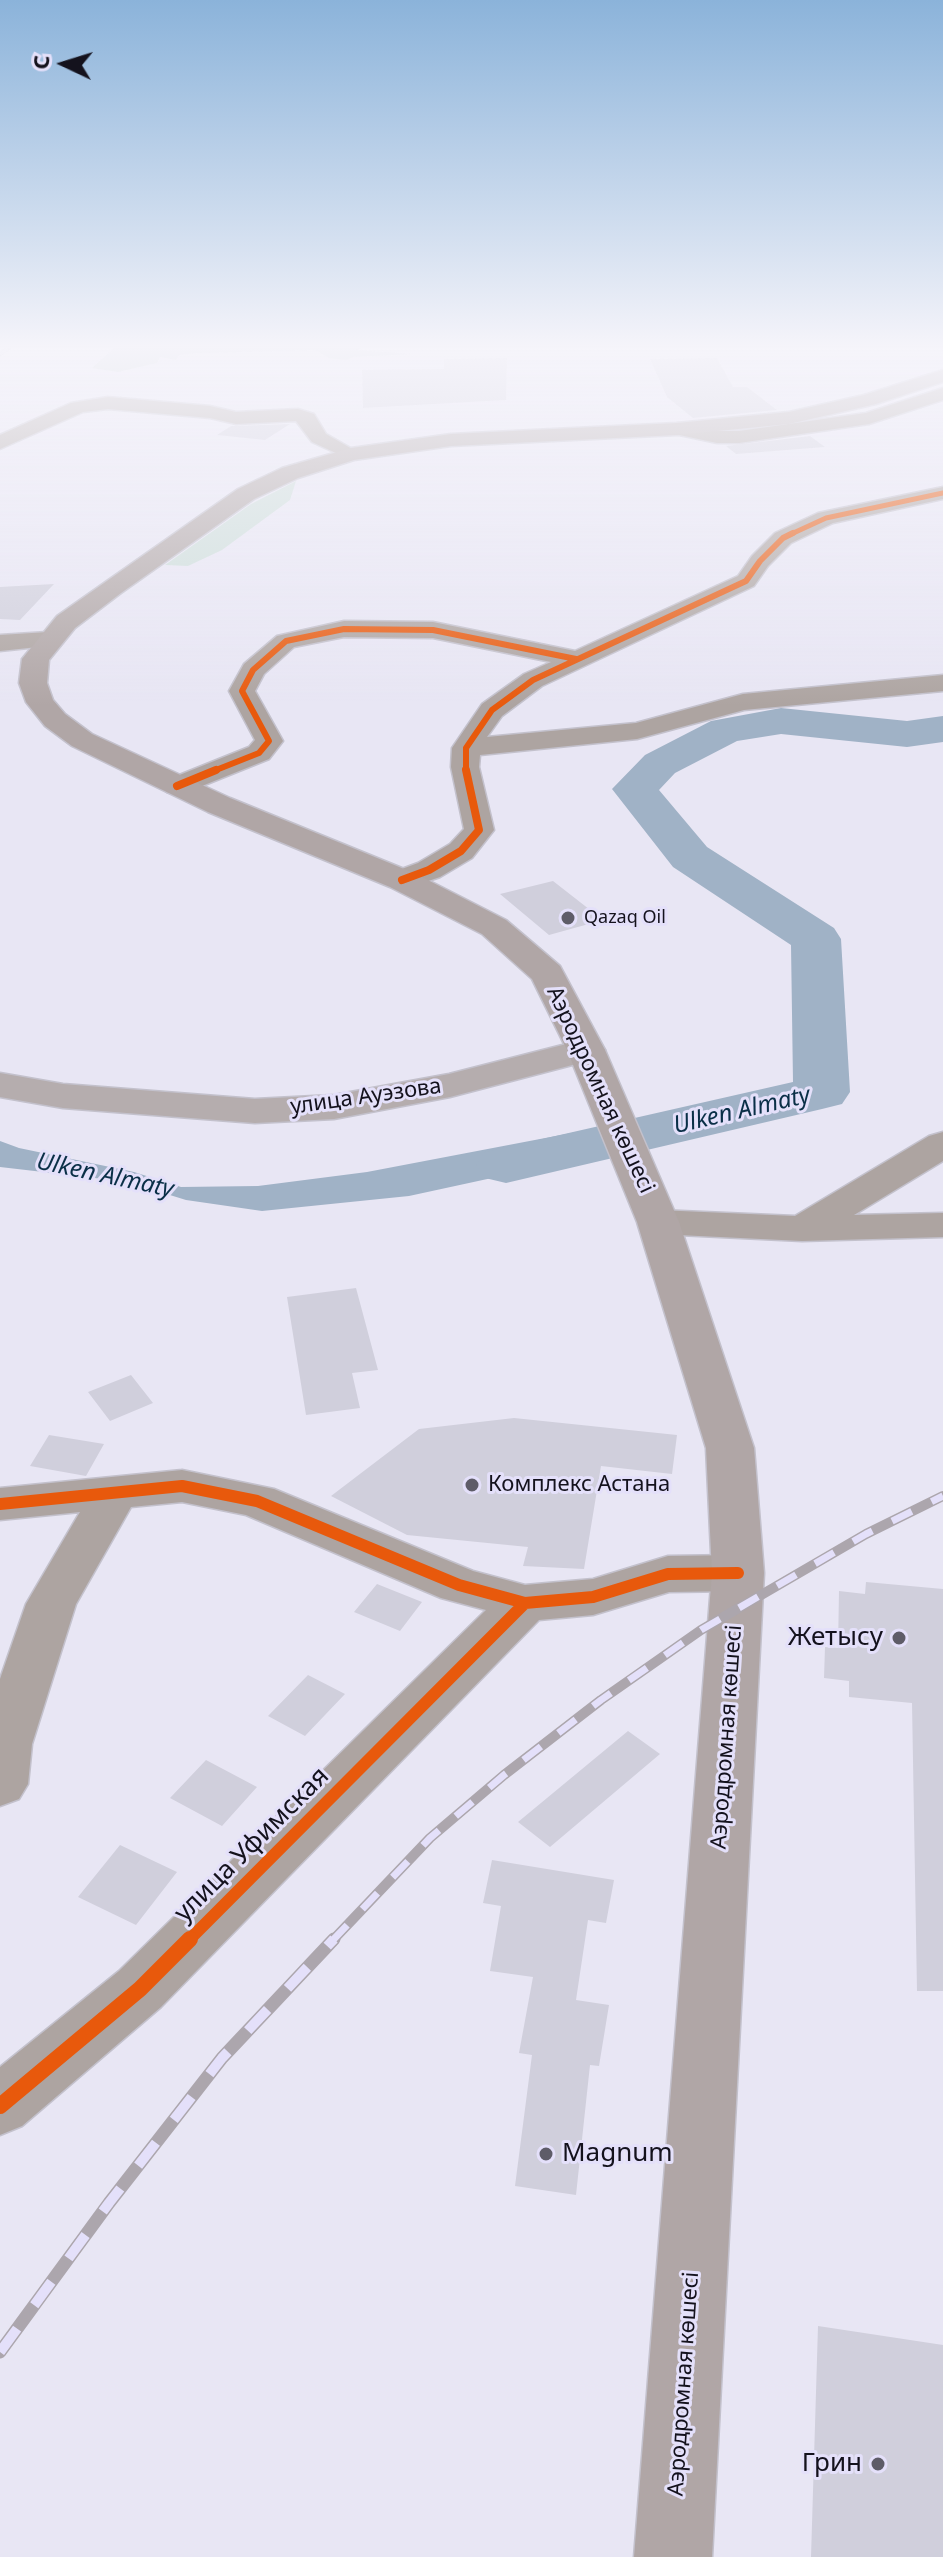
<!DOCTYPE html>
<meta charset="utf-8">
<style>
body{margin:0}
#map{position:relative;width:943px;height:2557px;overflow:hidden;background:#e8e6f4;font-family:"Noto Sans",sans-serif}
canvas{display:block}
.north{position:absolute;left:24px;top:24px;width:80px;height:80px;-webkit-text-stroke:6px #e4e0fa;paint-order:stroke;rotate:274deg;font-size:22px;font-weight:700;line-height:32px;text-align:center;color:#14121d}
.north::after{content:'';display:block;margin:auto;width:28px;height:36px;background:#14121d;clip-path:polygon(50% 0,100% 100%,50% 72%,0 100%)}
</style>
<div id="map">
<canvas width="943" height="2557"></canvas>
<div class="north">С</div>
</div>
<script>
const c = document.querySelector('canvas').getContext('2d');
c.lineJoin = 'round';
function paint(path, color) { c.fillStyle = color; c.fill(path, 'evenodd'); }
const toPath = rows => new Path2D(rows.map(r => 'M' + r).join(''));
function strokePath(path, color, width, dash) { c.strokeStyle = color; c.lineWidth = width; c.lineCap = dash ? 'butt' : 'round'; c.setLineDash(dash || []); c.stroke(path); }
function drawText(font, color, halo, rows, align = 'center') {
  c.font = font + ' "Noto Sans",sans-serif'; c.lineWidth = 6; c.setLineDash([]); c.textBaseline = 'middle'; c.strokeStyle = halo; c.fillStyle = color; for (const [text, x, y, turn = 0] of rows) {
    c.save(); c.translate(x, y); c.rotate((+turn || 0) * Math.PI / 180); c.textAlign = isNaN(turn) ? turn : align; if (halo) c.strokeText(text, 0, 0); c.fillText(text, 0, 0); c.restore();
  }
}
paint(toPath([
 [296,481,290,500,222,550,188,566,165,565,251,504]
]), '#ccddd9');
paint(toPath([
 [114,348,362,348,356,350,412,354,353,357,346,360,329,358,316,350,198,353,179,355,176,360,160,357,157,363,118,372,92,368]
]), '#bfd0cc');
paint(toPath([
 [582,1131,598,1155,409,1196,262,1211,186,1200,144,1187,95,1178,0,1167,0,1141,19,1148,134,1172,181,1187,258,1186,367,1172]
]), '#a0b2c6');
paint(toPath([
 [781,708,907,721,943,716,943,742,907,747,781,734,737,741,675,773,659,790,707,847,834,928,841,939,850,1092,842,1104,822,1109,506,1183,485,1178,476,1165,485,1152,793,1082,791,945,673,867,612,789,645,755,711,721,781,708]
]), '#a0b2c6');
paint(toPath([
 [507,358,506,400,363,408,362,370,444,369,444,359],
 [717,358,733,387,747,387,777,410,693,418,667,397,650,359],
 [290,424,265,440,217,435,231,426],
 [810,436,825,447,736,454,726,446],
 [54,584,20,620,0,619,0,587],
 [553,881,603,920,549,935,500,894],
 [356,1288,378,1370,352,1373,360,1408,306,1415,287,1297],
 [131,1375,153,1403,110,1421,88,1392],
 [514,1418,677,1435,672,1474,601,1466,584,1569,523,1566,528,1547,407,1535,331,1496,419,1429],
 [49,1435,104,1444,86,1476,30,1466],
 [866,1582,943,1589,943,1991,917,1991,912,1703,849,1697,849,1681,824,1678,825,1647,838,1648,839,1591,865,1594],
 [377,1584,422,1602,400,1631,354,1612],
 [308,1675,345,1694,305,1736,268,1716],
 [628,1731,660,1754,550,1847,518,1822],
 [206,1760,257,1787,222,1826,170,1798],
 [120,1845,177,1872,136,1925,78,1897],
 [492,1860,614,1880,606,1923,588,1920,576,2000,609,2005,599,2066,590,2065,576,2195,515,2186,532,2055,519,2053,533,1977,490,1971,501,1906,483,1903],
 [818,2326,943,2345,943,2557,811,2557]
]), '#d0cfdc');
const street = toPath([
 [943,388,943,400,869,424,739,443,717,443,670,433,667,429,677,423,717,431,739,431,866,413,943,388],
 [108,397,210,406,236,412,298,409,314,414,326,434,361,454,351,460,312,442,296,421,236,424,210,418,108,409,83,412,0,449,0,435,71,403,108,397],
 [943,487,943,499,833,523,791,543,768,566,754,586,542,686,502,716,487,737,636,723,743,694,943,675,943,691,744,710,637,739,480,755,479,767,494,830,472,858,440,877,402,890,391,887,386,880,391,873,418,863,450,844,464,829,451,767,452,748,482,704,524,674,551,662,433,638,344,637,294,647,264,674,255,691,283,741,269,759,187,792,177,795,167,792,162,786,167,780,249,747,255,740,229,691,244,664,277,636,344,621,433,622,575,651,738,576,752,556,775,533,818,513,943,487],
 [48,632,57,635,61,640,57,645,0,651,0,635,48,632],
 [943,1132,943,1161,854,1215,943,1213,943,1237,802,1241,658,1234,644,1231,638,1222,644,1213,658,1210,795,1216,929,1136,943,1132],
 [182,1470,274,1489,473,1571,525,1585,593,1579,668,1556,738,1555,756,1561,763,1573,756,1585,738,1591,669,1592,593,1615,539,1620,161,2007,22,2126,0,2135,0,2067,119,1971,486,1610,441,1598,246,1515,182,1502,131,1507,76,1604,32,1744,28,1784,19,1799,0,1806,0,1679,26,1604,80,1512,0,1520,0,1488,182,1470]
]);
const secondary = toPath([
 [586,1039,599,1042,605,1050,599,1058,450,1097,334,1119,255,1123,63,1108,0,1097,0,1073,63,1084,255,1099,334,1095,449,1074,586,1039]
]);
const primary = toPath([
 [943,370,943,382,876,404,789,424,677,435,451,446,354,460,298,478,254,499,121,593,75,628,49,660,47,683,53,700,65,714,92,734,230,798,414,873,506,920,560,966,605,1050,679,1222,754,1448,764,1573,712,2557,634,2557,712,1573,706,1448,637,1222,567,1050,532,979,482,934,390,887,208,812,72,746,45,726,26,702,19,683,22,659,57,616,238,489,282,468,351,448,451,434,677,423,789,412,864,395,943,370]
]);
strokePath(street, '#c3c1cc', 3);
strokePath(secondary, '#c3c1cc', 3);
strokePath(primary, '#c3c1cc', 3);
paint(street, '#ada4a1');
paint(secondary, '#b5adae');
paint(primary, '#b0a6a6');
const railFar2 = toPath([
 [0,354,9,348]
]);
const railFar1 = toPath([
 [332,1941,430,1838,504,1775,601,1700,701,1630,866,1534,943,1496]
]);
const rail = toPath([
 [0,2352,109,2203,222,2058,334,1939]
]);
strokePath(railFar2, '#aca6ad', 4);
strokePath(railFar1, '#aca6ad', 10);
strokePath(rail, '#aca6ad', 13);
strokePath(railFar2, '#e4e0fa', 3, [9]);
strokePath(railFar1, '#e4e0fa', 7, [22]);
strokePath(rail, '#e4e0fa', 10, [29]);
strokePath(toPath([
 [789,535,826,518,943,493]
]), '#e8590c', 5);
strokePath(toPath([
 [211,772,259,753,269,741,242,691,253,670,286,641,344,629,433,630,576,659],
 [466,772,466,748,492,710,533,680,746,581,760,561,783,538,793,533]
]), '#e8590c', 6);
strokePath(toPath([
 [177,786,216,770],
 [402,880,429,870,461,851,479,830,466,770]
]), '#e8590c', 8);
strokePath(toPath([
 [0,1504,182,1486,257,1501,459,1585,525,1603,593,1597,668,1574,738,1573],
 [188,1941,525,1603]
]), '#e8590c', 12);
strokePath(toPath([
 [0,2106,140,1989,190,1939]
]), '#e8590c', 16);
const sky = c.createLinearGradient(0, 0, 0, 706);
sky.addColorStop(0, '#8bb3da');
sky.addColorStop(0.49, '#f5f4fa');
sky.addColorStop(1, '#f5f4fa00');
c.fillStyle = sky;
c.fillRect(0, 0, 943, 706);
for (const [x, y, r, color] of [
 [568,918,8,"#5e5c68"],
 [472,1485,8,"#5e5c68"],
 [899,1638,8,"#5e5c68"],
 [546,2154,8,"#5e5c68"],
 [878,2464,8,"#5e5c68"]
]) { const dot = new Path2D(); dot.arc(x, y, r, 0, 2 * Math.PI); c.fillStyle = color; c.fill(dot); strokePath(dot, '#e4e0fa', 3); }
drawText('18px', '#14121d', '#e4e0fa', [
 ["Qazaq Oil",584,918]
], 'left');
drawText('22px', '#14121d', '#e4e0fa', [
 ["Аэродромная көшесі",600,1090,65],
 ["улица Ауэзова",366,1097,-8],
 ["Аэродромная көшесі",727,1737,-86],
 ["Аэродромная көшесі",684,2384,-86]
]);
drawText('22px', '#14121d', '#e4e0fa', [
 ["Комплекс Астана",488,1485]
], 'left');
drawText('italic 24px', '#0a2f47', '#e4e0fa', [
 ["Ulken Almaty",742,1111,-13],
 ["Ulken Almaty",105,1176,12]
]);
drawText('26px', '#14121d', '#e4e0fa', [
 ["Жетысу",883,1638],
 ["Magnum",562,2154,"left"],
 ["Грин",862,2464]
], 'right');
drawText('26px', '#14121d', '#e4e0fa', [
 ["улица Уфимская",252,1845,-45]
]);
</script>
